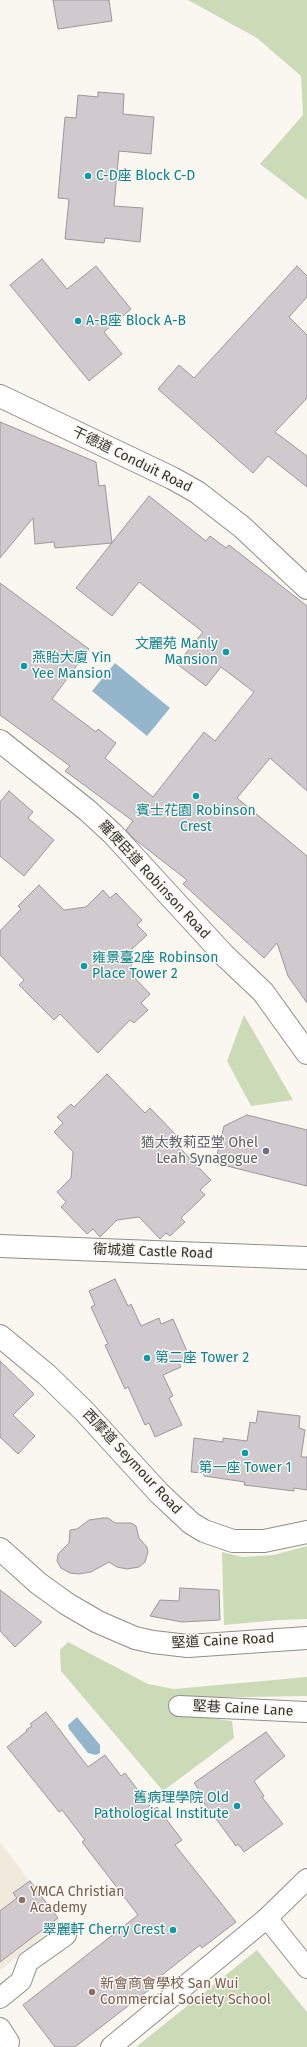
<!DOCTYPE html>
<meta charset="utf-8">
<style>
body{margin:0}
canvas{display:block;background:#faf7f1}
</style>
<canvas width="307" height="2047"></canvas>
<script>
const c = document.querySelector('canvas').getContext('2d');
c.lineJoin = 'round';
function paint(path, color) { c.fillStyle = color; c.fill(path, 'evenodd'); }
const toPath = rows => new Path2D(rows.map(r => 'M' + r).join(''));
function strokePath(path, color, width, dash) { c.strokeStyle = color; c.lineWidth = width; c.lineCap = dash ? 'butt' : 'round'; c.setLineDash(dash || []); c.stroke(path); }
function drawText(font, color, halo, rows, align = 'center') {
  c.font = font + ' "Fira Sans","Noto Sans TC",sans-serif'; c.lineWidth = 3; c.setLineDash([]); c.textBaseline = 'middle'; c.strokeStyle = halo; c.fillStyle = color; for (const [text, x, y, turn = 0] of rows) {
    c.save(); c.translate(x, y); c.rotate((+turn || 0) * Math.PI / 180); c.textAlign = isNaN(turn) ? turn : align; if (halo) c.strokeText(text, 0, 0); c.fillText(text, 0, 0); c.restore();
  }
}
paint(toPath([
 [0,1842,62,1924,0,1970]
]), '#f0eadd');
paint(toPath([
 [188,0,307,0,307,200,260,164,303,115,301,76,257,38],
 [244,1015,293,1100,251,1106,227,1061],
 [307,1546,307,1619,279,1620,224,1625,222,1552,242,1557,274,1555],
 [68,1642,148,1684,174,1689,307,1677,307,1696,176,1698,174,1713,232,1721,234,1738,163,1791,61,1671,60,1650],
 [257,1950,307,2012,307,2047,136,2047]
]), '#cbdab7');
paint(toPath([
 [115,663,170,708,147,736,92,691],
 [77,1717,100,1745,100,1753,96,1755,88,1753,69,1729,68,1725]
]), '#93b6cd');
const building = toPath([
 [53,0,109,0,112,21,58,29,53,0],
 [98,92,124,94,123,114,154,117,151,154,119,151,114,206,143,208,140,242,105,238,104,243,65,239,69,199,58,198,65,117,76,118,78,95,98,97,98,92],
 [42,259,67,289,96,266,131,309,104,332,122,354,89,381,10,285,42,259],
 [297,266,307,276,307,297,289,317,307,335,307,398,275,432,307,456,307,487,268,456,253,473,158,389,179,365,194,378,297,266],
 [0,422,96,462,99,486,105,485,112,543,55,548,54,542,35,544,33,518,0,558,0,422],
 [149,496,206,541,210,536,226,548,229,545,307,606,307,791,270,758,237,798,307,856,307,1003,288,976,277,943,264,958,183,884,187,880,133,838,126,830,133,821,65,771,70,766,0,715,0,583,89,649,52,699,96,732,98,729,116,743,105,758,153,797,204,732,215,741,254,692,221,667,206,686,177,664,203,632,139,582,112,616,76,588,149,496],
 [9,791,33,812,28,818,54,840,24,876,0,856,0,802,9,791],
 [39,885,64,910,86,907,103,890,110,898,116,893,142,920,137,925,147,935,132,949,131,974,150,994,141,1003,148,1010,134,1023,130,1020,98,1053,60,1014,54,1020,19,985,24,980,0,955,0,931,21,909,18,906,39,885],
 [107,1074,145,1113,150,1108,178,1137,173,1141,211,1180,200,1190,205,1195,181,1218,185,1222,170,1236,166,1233,160,1239,139,1217,117,1220,100,1237,93,1229,87,1234,61,1207,66,1202,57,1192,71,1178,73,1152,54,1132,63,1123,57,1117,71,1104,74,1107,107,1074],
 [247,1115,307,1130,307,1186,215,1163,224,1126,247,1115],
 [115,1279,128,1306,131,1304,141,1326,159,1318,161,1324,173,1319,189,1356,178,1361,181,1367,163,1375,173,1396,169,1398,182,1425,155,1437,149,1423,145,1425,128,1387,125,1389,105,1345,108,1344,91,1307,95,1305,89,1291,115,1279],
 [0,1361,34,1394,13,1415,35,1436,18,1454,0,1437,0,1361],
 [258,1411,300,1416,299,1428,305,1430,301,1457,307,1457,307,1490,294,1488,294,1491,244,1485,245,1482,204,1476,204,1473,191,1472,194,1438,223,1442,223,1438,247,1441,250,1422,256,1423,258,1411],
 [103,1518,108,1518,115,1523,131,1523,136,1526,139,1538,147,1547,148,1552,145,1562,139,1567,127,1569,117,1567,109,1562,91,1572,79,1574,70,1573,61,1568,57,1561,58,1554,69,1543,70,1530,77,1529,89,1520,103,1518],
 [180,1588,219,1590,220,1620,182,1622,150,1616,160,1600,179,1601,180,1588],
 [0,1590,42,1622,15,1647,0,1631,0,1590],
 [46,1712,88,1767,105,1755,121,1776,125,1773,153,1810,157,1807,182,1840,175,1845,236,1922,202,1948,200,1945,148,1986,150,1989,75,2047,55,2047,23,2005,138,1915,82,1842,85,1840,62,1810,59,1812,7,1747,27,1731,26,1730,32,1726,30,1724,46,1712],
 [266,1732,285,1756,254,1781,264,1796,262,1797,283,1824,244,1852,238,1844,236,1846,196,1792,199,1790,194,1783,266,1732],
 [30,1881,58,1918,0,1962,0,1911,17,1898,13,1893,30,1881]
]);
paint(building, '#d0c9cd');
strokePath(building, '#9c979a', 1);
const street = toPath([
 [179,1706,307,1712],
 [267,1918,307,1968],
 [0,1998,21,1981,28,1962,66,1935],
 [0,2028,9,2042],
 [111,2047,267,1918,307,1879]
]);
const secondary = toPath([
 [0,396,172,478,197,492,242,527,307,588],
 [0,741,87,810,113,834,224,955,263,992,307,1053],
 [0,1246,307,1258],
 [0,1336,47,1375,84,1411,159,1493,191,1523,204,1531,233,1541,264,1541,307,1532],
 [0,1549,38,1583,67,1604,98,1622,135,1638,153,1642,188,1646,307,1638]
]);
strokePath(street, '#918e89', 22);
strokePath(secondary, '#918e89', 24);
strokePath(street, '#fff', 20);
strokePath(secondary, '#fff', 22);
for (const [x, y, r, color] of [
 [88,176,4,"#0f9aa8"],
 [78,321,4,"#0f9aa8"],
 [226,652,4,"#0f9aa8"],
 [24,666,4,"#0f9aa8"],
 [196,796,4,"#0f9aa8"],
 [84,966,4,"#0f9aa8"],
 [266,1151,4,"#6b7280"],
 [147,1358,4,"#0f9aa8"],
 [245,1453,4,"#0f9aa8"],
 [237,1806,4,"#0f9aa8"],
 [22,1900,4,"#8d6e63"],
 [173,1930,4,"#0f9aa8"],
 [92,1992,4,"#8d6e63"]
]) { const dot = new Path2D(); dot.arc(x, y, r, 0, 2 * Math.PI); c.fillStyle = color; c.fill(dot); strokePath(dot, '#faf7f1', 1.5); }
drawText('14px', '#0d838f', '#faf7f1', [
 ["C-D座 Block C-D",96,176],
 ["A-B座 Block A-B",86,321],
 ["文麗苑 Manly",218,644,"right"],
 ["Mansion",218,660,"right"],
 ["燕貽大廈 Yin",32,658],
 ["Yee Mansion",32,674],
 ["賓士花園 Robinson",196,811,"center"],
 ["Crest",196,827,"center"],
 ["雍景臺2座 Robinson",92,958],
 ["Place Tower 2",92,974],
 ["第二座 Tower 2",155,1358],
 ["第一座 Tower 1",245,1468,"center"],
 ["舊病理學院 Old",229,1798,"right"],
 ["Pathological Institute",229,1814,"right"],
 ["翠麗軒 Cherry Crest",165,1930,"right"]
], 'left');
drawText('14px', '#343330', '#faf7f1', [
 ["干德道 Conduit Road",132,460,26],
 ["羅便臣道 Robinson Road",154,880,47],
 ["衛城道 Castle Road",153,1252,2],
 ["西摩道 Seymour Road",132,1462,47],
 ["堅道 Caine Road",223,1641,-3],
 ["堅巷 Caine Lane",243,1709,3]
]);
drawText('14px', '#5b616d', '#faf7f1', [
 ["猶太教莉亞堂 Ohel",258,1143],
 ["Leah Synagogue",258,1159]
], 'right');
drawText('14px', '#785e54', '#faf7f1', [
 ["YMCA Christian",30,1892],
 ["Academy",30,1908],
 ["新會商會學校 San Wui",100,1984],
 ["Commercial Society School",100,2000]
], 'left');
</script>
